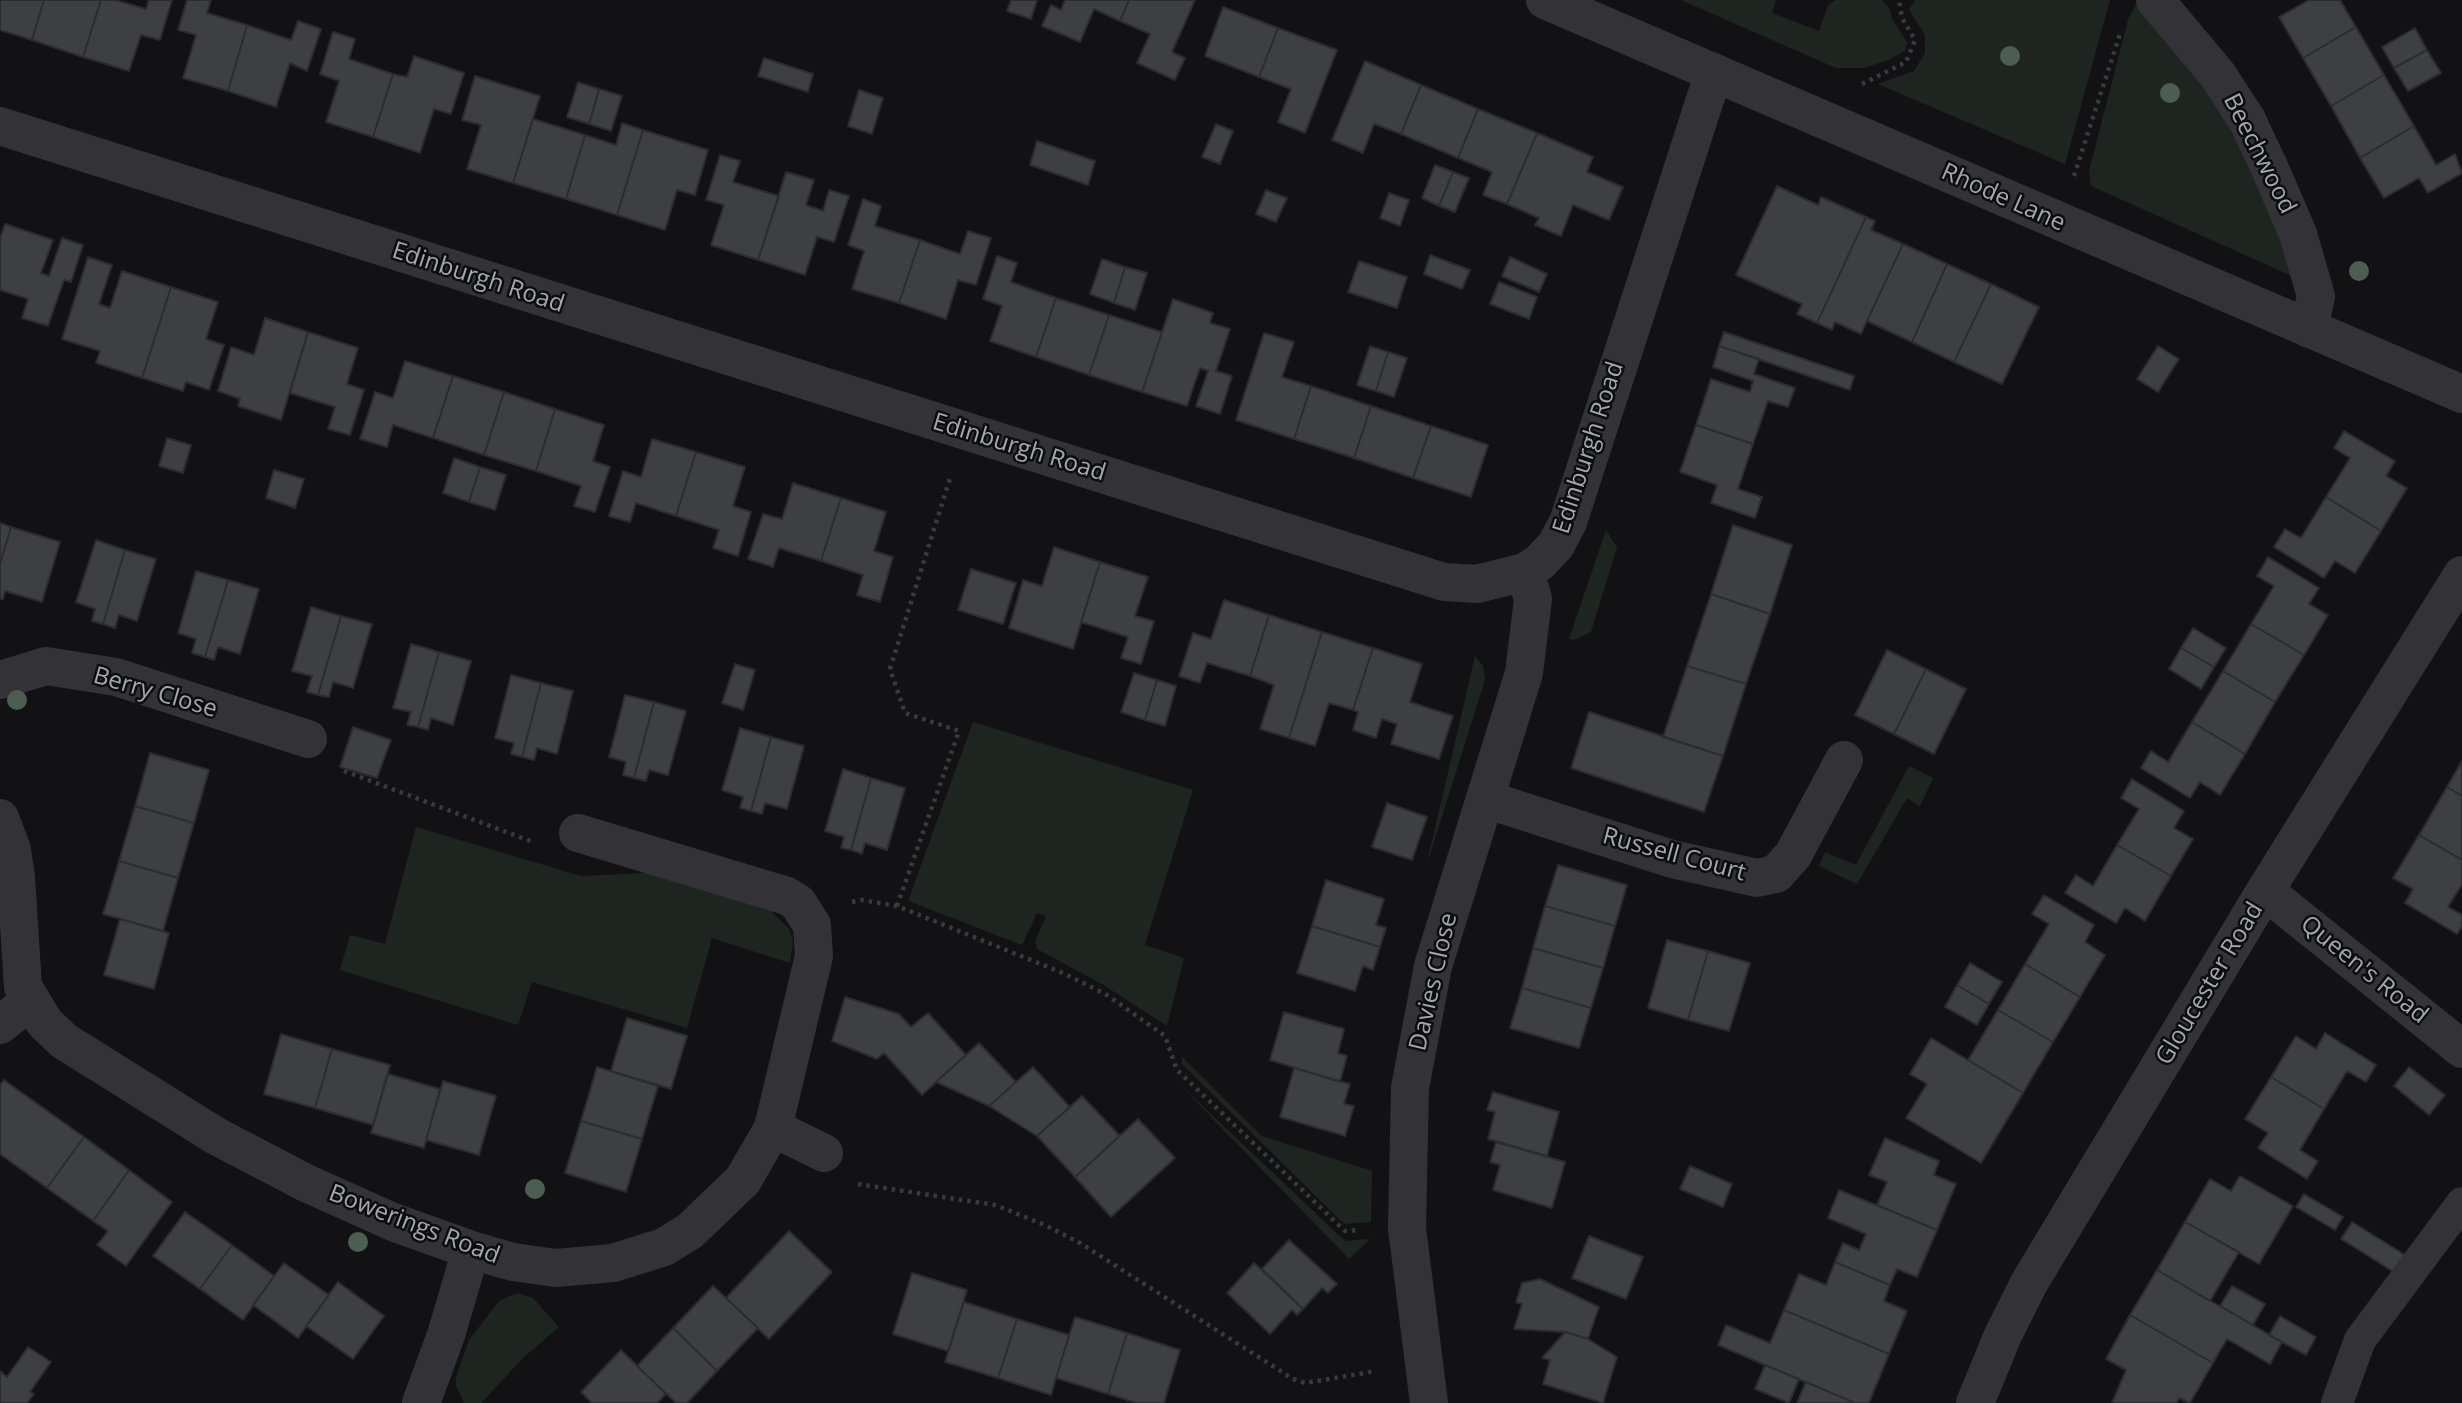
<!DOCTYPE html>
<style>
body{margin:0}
canvas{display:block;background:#121113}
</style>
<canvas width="2462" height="1403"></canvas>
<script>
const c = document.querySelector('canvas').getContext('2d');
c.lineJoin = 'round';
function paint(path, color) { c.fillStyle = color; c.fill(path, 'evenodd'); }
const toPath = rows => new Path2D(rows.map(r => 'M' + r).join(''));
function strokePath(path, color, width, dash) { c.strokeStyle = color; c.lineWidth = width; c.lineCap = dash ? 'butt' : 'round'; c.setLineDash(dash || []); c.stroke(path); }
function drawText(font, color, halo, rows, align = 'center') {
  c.font = font + ' "Open Sans",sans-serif'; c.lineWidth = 5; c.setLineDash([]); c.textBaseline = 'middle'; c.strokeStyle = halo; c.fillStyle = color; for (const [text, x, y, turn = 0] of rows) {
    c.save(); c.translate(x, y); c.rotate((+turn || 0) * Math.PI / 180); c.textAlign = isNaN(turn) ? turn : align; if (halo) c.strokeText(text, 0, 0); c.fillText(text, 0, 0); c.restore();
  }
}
paint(toPath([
 [1681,0,1776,0,1772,13,1819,31,1828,5,1836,0,1882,0,1890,9,1892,19,1907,42,1905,51,1888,60,1864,68,1836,68],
 [1915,0,2110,0,2065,164,1878,84,1914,71,1925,53,1925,35,1909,10],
 [2137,2,2173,43,2228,124,2277,229,2292,276,2091,186,2089,171,2128,20],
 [1606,530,1617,547,1591,632,1574,640,1569,639],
 [1475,656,1483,666,1485,680,1426,867],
 [973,722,1193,790,1145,945,1184,958,1167,1026,1102,984,1037,949,1035,941,1046,916,1037,913,1022,945,908,901],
 [1909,766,1933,778,1920,806,1907,798,1857,884,1819,866,1825,852,1856,865],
 [416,827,581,876,647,873,770,910,789,929,793,941,790,963,712,938,687,1028,532,982,518,1025,340,970,350,935,385,944],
 [1182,1057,1262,1136,1372,1171,1371,1222,1344,1224,1182,1064],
 [1176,1081,1345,1241,1370,1239,1349,1259],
 [518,1293,533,1298,559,1327,524,1357,481,1403,464,1403,456,1386,456,1377,469,1340,499,1301]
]), '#1e2520');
const building = toPath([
 [0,0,44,0,32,40,0,30,0,0],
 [44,0,101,0,83,57,32,40,44,0],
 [101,0,115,0,146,9,149,0,172,0,160,40,141,35,129,71,83,57,101,0],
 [187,0,211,0,207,13,247,25,228,91,183,78,196,35,178,30,187,0],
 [1011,0,1037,0,1031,19,1007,11,1011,0],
 [1065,0,1129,0,1120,21,1094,9,1080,42,1042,26,1051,5,1061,10,1065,0],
 [1129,0,1195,0,1172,52,1185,58,1175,80,1137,63,1150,34,1120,21,1129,0],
 [2309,0,2340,0,2356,27,2303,58,2279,17,2309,0],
 [1223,7,1278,28,1259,77,1205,56,1223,7],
 [298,21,321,29,307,71,290,63,276,107,228,91,247,25,291,40,298,21],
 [2356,27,2384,75,2331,106,2303,58,2356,27],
 [1278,28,1337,50,1305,133,1278,122,1291,89,1259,77,1278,28],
 [2415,28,2427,50,2394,68,2382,47,2415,28],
 [333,32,355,39,349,59,393,74,373,137,326,122,339,81,320,74,333,32],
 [2427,50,2441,73,2408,91,2394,68,2427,50],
 [414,56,464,73,451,114,434,109,420,153,373,137,393,74,407,77,414,56],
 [764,58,813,74,808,92,758,76,764,58],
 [1365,61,1421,85,1401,134,1374,124,1363,153,1332,140,1365,61],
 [2384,75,2414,126,2360,158,2331,106,2384,75],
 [475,76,540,96,513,183,467,169,481,125,462,120,475,76],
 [578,82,599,89,589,124,567,117,578,82],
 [1421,85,1478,109,1458,158,1401,134,1421,85],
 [599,89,622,96,611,131,589,124,599,89],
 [859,90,883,98,872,134,848,126,859,90],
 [1478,109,1537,133,1507,204,1483,195,1492,172,1458,158,1478,109],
 [533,119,585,135,566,199,513,183,533,119],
 [622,123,643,130,617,215,566,199,585,135,616,145,622,123],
 [1216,124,1233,131,1220,164,1202,157,1216,124],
 [2414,126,2436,165,2455,154,2462,173,2428,193,2419,178,2384,198,2360,158,2414,126],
 [643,130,708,150,695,195,677,190,665,230,617,215,643,130],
 [1537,133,1593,157,1587,172,1623,187,1609,220,1573,205,1561,236,1535,225,1539,218,1507,204,1537,133],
 [1037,141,1095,161,1088,185,1030,165,1037,141],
 [720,155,740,161,733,182,779,196,758,260,711,245,724,205,706,200,720,155],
 [1435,165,1453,172,1439,206,1422,198,1435,165],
 [786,172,814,180,806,205,823,211,829,190,849,196,834,242,817,237,805,275,758,260,786,172],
 [1453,172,1469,178,1455,212,1439,206,1453,172],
 [1777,186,1818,205,1821,197,1866,217,1817,323,1797,314,1802,304,1736,275,1777,186],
 [1266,190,1287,198,1276,222,1256,214,1266,190],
 [1389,193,1409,200,1400,226,1380,218,1389,193],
 [863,199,881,206,875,226,920,240,899,303,852,289,864,251,848,245,863,199],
 [1866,217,1875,221,1871,230,1903,244,1861,334,1835,322,1832,330,1817,323,1866,217],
 [5,224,53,240,41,273,49,276,62,238,83,245,71,282,64,280,48,326,22,318,28,299,0,290,0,238,5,224],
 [968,231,991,238,976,285,958,280,946,319,899,303,920,240,960,254,968,231],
 [1903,244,1947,264,1912,342,1867,321,1903,244],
 [1430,255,1470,270,1462,289,1424,274,1430,255],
 [997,256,1017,263,1011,282,1056,298,1036,357,990,341,1002,306,983,299,997,256],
 [88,257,112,265,99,304,110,308,122,271,171,287,142,378,96,363,100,351,62,339,88,257],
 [1510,257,1547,274,1539,292,1502,276,1510,257],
 [1102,259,1125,267,1114,303,1090,294,1102,259],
 [1359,261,1407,277,1397,308,1348,292,1359,261],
 [1947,264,1991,284,1954,362,1912,342,1947,264],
 [1125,267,1147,273,1135,310,1114,303,1125,267],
 [1499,282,1537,297,1529,319,1490,304,1499,282],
 [1991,284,2039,307,2002,384,1954,362,1991,284],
 [171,287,218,302,206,339,224,345,209,390,186,382,183,391,142,378,171,287],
 [1056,298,1109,315,1089,375,1036,357,1056,298],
 [1173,299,1213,313,1210,323,1230,329,1216,371,1232,376,1220,414,1196,406,1208,371,1200,368,1187,406,1142,392,1173,299],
 [1109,315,1162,332,1142,392,1089,375,1109,315],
 [265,318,308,332,281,420,238,406,240,399,218,391,231,347,254,355,265,318],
 [308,332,358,348,347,384,364,390,350,435,328,429,335,407,290,393,308,332],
 [1724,332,1854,376,1850,390,1719,346,1724,332],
 [1264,333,1294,342,1282,377,1311,386,1294,439,1236,420,1264,333],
 [1370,346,1388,352,1376,391,1357,385,1370,346],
 [1719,346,1759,359,1754,374,1795,388,1788,407,1768,401,1753,444,1696,425,1711,379,1750,392,1753,381,1713,367,1719,346],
 [2158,346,2179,359,2158,392,2137,379,2158,346],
 [1388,352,1407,358,1394,397,1376,391,1388,352],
 [405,361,453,376,433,438,393,425,387,447,360,439,375,392,393,398,405,361],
 [453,376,504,392,484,455,433,438,453,376],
 [1311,386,1371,406,1354,458,1294,439,1311,386],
 [504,392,555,409,536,471,484,455,504,392],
 [1371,406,1431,426,1413,478,1354,458,1371,406],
 [555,409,604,425,593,461,610,467,595,512,574,506,581,486,536,471,555,409],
 [1696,425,1753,444,1738,489,1762,497,1755,518,1711,503,1717,485,1680,472,1696,425],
 [1431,426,1488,445,1471,497,1413,478,1431,426],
 [2344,431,2395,461,2386,476,2407,488,2381,531,2326,497,2350,458,2334,448,2344,431],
 [167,438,191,445,183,473,159,466,167,438],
 [652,439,696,452,676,516,636,503,630,522,609,516,623,471,641,477,652,439],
 [696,452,745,467,733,506,751,512,738,556,713,548,719,530,676,516,696,452],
 [454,458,480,467,469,502,443,493,454,458],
 [480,467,506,475,495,510,469,502,480,467],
 [274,470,304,479,295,508,266,498,274,470],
 [793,483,841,498,821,561,779,548,773,567,748,559,763,514,782,519,793,483],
 [2326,497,2381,531,2355,573,2335,561,2324,578,2274,547,2285,529,2301,538,2326,497],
 [841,498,886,512,874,551,893,557,880,602,857,595,863,575,821,561,841,498],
 [0,523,11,527,0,564,0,523],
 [1733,525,1792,545,1770,614,1711,594,1733,525],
 [11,527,60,542,42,602,5,591,3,599,0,599,0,564,11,527],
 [96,540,125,550,103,624,92,621,95,609,76,602,96,540],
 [1054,547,1100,562,1073,649,1009,628,1023,580,1042,586,1054,547],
 [125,550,156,559,137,621,119,615,115,628,103,624,125,550],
 [2268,557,2319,588,2309,604,2328,615,2304,655,2251,624,2274,586,2257,576,2268,557],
 [1100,562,1148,577,1135,616,1154,621,1141,664,1121,658,1128,637,1081,622,1100,562],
 [971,569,1016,583,1003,624,958,610,971,569],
 [196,571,228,580,205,657,192,653,196,639,178,633,196,571],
 [228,580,259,589,240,654,218,647,214,660,205,657,228,580],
 [1711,594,1770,614,1746,684,1687,666,1711,594],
 [1224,600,1269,615,1250,676,1207,663,1200,683,1179,676,1193,633,1211,639,1224,600],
 [311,607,341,616,318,695,307,692,312,676,292,671,311,607],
 [1269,615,1322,632,1289,738,1260,729,1274,685,1250,676,1269,615],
 [341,616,372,624,353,688,333,682,329,697,318,695,341,616],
 [2251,624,2304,655,2275,702,2223,671,2251,624],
 [2193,628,2226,648,2214,667,2181,648,2193,628],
 [1322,632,1373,648,1353,710,1329,703,1315,746,1289,738,1322,632],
 [411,644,439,652,418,727,407,725,411,712,393,708,411,644],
 [1373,648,1422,664,1410,702,1453,716,1439,759,1391,744,1397,724,1382,719,1376,738,1353,730,1358,712,1353,710,1373,648],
 [2181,648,2214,667,2201,689,2169,669,2181,648],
 [1887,650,1926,669,1894,734,1855,715,1887,650],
 [439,652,471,661,453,725,431,718,428,730,418,727,439,652],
 [735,664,755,670,743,710,722,703,735,664],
 [1687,666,1746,684,1723,756,1663,737,1687,666],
 [1926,669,1966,689,1934,754,1894,734,1926,669],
 [2223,671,2275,702,2245,754,2192,722,2223,671],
 [1134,673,1157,680,1145,720,1121,712,1134,673],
 [511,675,541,683,522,757,511,754,514,743,495,738,511,675],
 [1157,680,1176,686,1165,726,1145,720,1157,680],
 [541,683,573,691,557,754,537,748,534,760,522,757,541,683],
 [625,695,654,702,634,778,623,775,626,762,609,757,625,695],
 [654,702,686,711,668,775,649,770,646,781,634,778,654,702],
 [1589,712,1723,756,1704,812,1571,768,1589,712],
 [2192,722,2245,754,2220,795,2200,782,2190,798,2141,768,2151,751,2168,762,2192,722],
 [353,727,391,740,377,778,340,767,353,727],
 [740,728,771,737,751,811,740,808,743,797,722,790,740,728],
 [771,737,804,746,787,809,765,803,762,814,751,811,771,737],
 [150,753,209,770,194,823,135,806,150,753],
 [2462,761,2462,796,2447,787,2462,761],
 [843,769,871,778,851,850,841,848,844,837,825,831,843,769],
 [871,778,905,788,887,850,865,843,862,854,851,850,871,778],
 [2132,779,2184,811,2174,828,2193,839,2171,876,2117,845,2139,809,2121,798,2132,779],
 [2447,787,2462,796,2462,860,2419,835,2447,787],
 [1387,803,1427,817,1412,860,1372,847,1387,803],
 [135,806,194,823,178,878,119,861,135,806],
 [2419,835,2462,860,2462,884,2448,907,2462,915,2462,926,2457,934,2405,903,2413,889,2393,878,2419,835],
 [2117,845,2171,876,2145,921,2125,908,2116,923,2065,893,2076,875,2093,886,2117,845],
 [119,861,178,878,163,931,103,914,119,861],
 [1558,865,1627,885,1615,926,1545,906,1558,865],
 [1326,880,1384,899,1376,925,1386,928,1380,947,1312,926,1326,880],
 [2044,895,2094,925,2085,942,2105,955,2080,997,2025,964,2049,924,2032,914,2044,895],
 [1545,906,1615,926,1603,968,1533,948,1545,906],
 [120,919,169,933,154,989,104,975,120,919],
 [1312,926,1380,947,1373,970,1363,966,1355,991,1297,973,1312,926],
 [1667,940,1708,951,1688,1020,1648,1008,1667,940],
 [1533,948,1603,968,1591,1008,1522,988,1533,948],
 [1708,951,1750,963,1729,1031,1688,1020,1708,951],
 [1970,963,2002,982,1989,1004,1957,985,1970,963],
 [2025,964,2080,997,2053,1042,1998,1010,2025,964],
 [1957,985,1989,1004,1977,1025,1945,1007,1957,985],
 [1522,988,1591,1008,1579,1048,1510,1028,1522,988],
 [845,997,899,1014,911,1027,928,1013,966,1055,922,1095,884,1053,877,1059,832,1041,845,997],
 [1998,1010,2053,1042,2023,1093,1968,1060,1998,1010],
 [1284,1012,1344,1029,1338,1053,1347,1056,1340,1082,1270,1060,1284,1012],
 [627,1018,687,1036,671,1089,611,1071,627,1018],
 [2325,1033,2376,1065,2366,1082,2347,1071,2324,1109,2271,1077,2296,1036,2316,1049,2325,1033],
 [281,1034,332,1049,315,1108,264,1094,281,1034],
 [1931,1038,2023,1093,1981,1163,1906,1118,1927,1084,1910,1074,1931,1038],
 [979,1043,1016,1082,989,1106,936,1082,979,1043],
 [332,1049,390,1065,373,1125,315,1108,332,1049],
 [597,1067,658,1086,642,1139,581,1121,597,1067],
 [1033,1067,1070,1107,1037,1136,989,1106,1033,1067],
 [2409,1067,2445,1095,2429,1115,2394,1086,2409,1067],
 [1294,1068,1350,1084,1344,1104,1354,1106,1345,1136,1280,1117,1294,1068],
 [388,1074,440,1089,424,1148,371,1133,388,1074],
 [2271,1077,2324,1109,2300,1150,2318,1161,2307,1179,2258,1148,2268,1133,2245,1119,2271,1077],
 [4,1080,84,1137,47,1188,0,1154,0,1085,4,1080],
 [443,1081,496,1096,479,1155,426,1140,443,1081],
 [1493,1092,1559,1112,1547,1156,1488,1139,1495,1112,1487,1110,1493,1092],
 [1082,1096,1120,1136,1075,1177,1037,1136,1082,1096],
 [1138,1119,1175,1158,1111,1217,1075,1177,1138,1119],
 [581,1121,642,1139,626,1192,565,1173,581,1121],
 [84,1137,129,1170,93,1221,47,1188,84,1137],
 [1885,1138,1939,1161,1934,1175,1956,1184,1937,1230,1877,1205,1887,1182,1869,1175,1885,1138],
 [1496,1142,1565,1162,1552,1208,1493,1190,1500,1165,1490,1162,1496,1142],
 [1690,1166,1732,1184,1723,1207,1680,1189,1690,1166],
 [129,1170,172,1202,126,1266,97,1245,108,1231,93,1221,129,1170],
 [2240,1176,2293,1206,2259,1264,2185,1222,2210,1179,2231,1191,2240,1176],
 [1839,1190,1937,1230,1917,1277,1897,1269,1890,1285,1835,1262,1843,1243,1859,1250,1866,1234,1828,1218,1839,1190],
 [2304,1194,2343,1217,2335,1230,2296,1207,2304,1194],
 [185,1212,232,1245,200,1289,153,1256,185,1212],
 [2185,1222,2239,1252,2210,1301,2157,1270,2185,1222],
 [2352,1222,2405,1255,2394,1272,2341,1239,2352,1222],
 [789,1231,832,1272,769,1339,726,1298,789,1231],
 [1589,1236,1643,1257,1626,1299,1572,1278,1589,1236],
 [1289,1240,1337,1284,1328,1293,1322,1288,1303,1309,1262,1269,1289,1240],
 [232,1245,274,1276,243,1320,200,1289,232,1245],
 [1835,1262,1890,1285,1884,1301,1907,1311,1889,1354,1784,1310,1799,1274,1826,1285,1835,1262],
 [284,1263,329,1295,298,1338,253,1305,284,1263],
 [1254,1263,1303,1309,1297,1315,1292,1310,1270,1334,1227,1293,1254,1263],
 [2157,1270,2282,1342,2270,1364,2227,1339,2213,1363,2130,1315,2157,1270],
 [912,1273,967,1290,948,1351,893,1334,912,1273],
 [1540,1279,1599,1307,1588,1339,1565,1332,1514,1329,1522,1304,1516,1302,1522,1283,1540,1279],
 [338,1282,384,1316,353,1359,306,1326,338,1282],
 [713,1286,758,1328,717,1371,673,1328,713,1286],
 [2232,1286,2265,1304,2253,1325,2220,1306,2232,1286],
 [964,1302,1017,1319,998,1378,945,1362,964,1302],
 [1784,1310,1889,1354,1869,1403,1855,1403,1718,1345,1726,1325,1770,1343,1784,1310],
 [2130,1315,2213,1363,2190,1403,2179,1398,2177,1403,2112,1403,2126,1370,2106,1359,2130,1315],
 [2280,1316,2316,1337,2306,1355,2269,1335,2280,1316],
 [1075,1317,1127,1333,1108,1394,1056,1378,1075,1317],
 [1017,1319,1069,1335,1051,1395,998,1378,1017,1319],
 [673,1328,717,1371,687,1403,676,1403,637,1366,673,1328],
 [1565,1332,1588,1339,1617,1357,1603,1403,1543,1384,1550,1360,1542,1358,1565,1332],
 [1127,1333,1180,1350,1164,1403,1137,1403,1108,1394,1127,1333],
 [28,1347,51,1362,30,1392,34,1394,27,1403,0,1403,0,1371,7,1377,28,1347],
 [621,1350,666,1394,657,1403,592,1403,581,1392,621,1350],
 [1765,1365,1799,1379,1789,1403,1755,1389,1765,1365],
 [1806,1382,1855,1403,1797,1403,1806,1382]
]);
paint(building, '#3e3f43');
strokePath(building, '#2c2c2f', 2);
strokePath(toPath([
 [1862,84,1906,62,1915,40,1902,18,1899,0],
 [2074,176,2120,34],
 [344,771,533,842],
 [852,902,862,900,897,906,1063,973,1107,995,1165,1036,1177,1070,1345,1231,1359,1230],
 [897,906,959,731,905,713,890,669,951,475],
 [858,1184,995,1205,1045,1225,1080,1243,1293,1379,1305,1383,1376,1371]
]), '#393a3e', 4.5, [3.5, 5]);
strokePath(toPath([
 [2337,1403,2360,1340,2462,1203]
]), '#333337', 32);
strokePath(toPath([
 [1545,0,2462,394],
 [2155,0,2217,74,2247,120,2270,169,2298,234,2316,296,2309,329],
 [0,126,1444,582,1477,584,1525,572,1540,562,1556,545,1568,522,1714,72],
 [0,680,46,666,116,677,308,739],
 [1485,799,1672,859,1757,878,1776,874,1793,855,1844,760],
 [0,818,12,850,16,877,23,987,45,1023,64,1041,216,1136,306,1183,393,1222,471,1250,513,1262,556,1268,613,1263,664,1247,690,1231,743,1180,773,1128,814,956,812,925,798,903,787,896,578,833],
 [2265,891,2462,1049],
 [0,1025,30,1001],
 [773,1128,824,1153],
 [421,1403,446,1335,471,1250],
 [1429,1403,1407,1228,1410,1088,1433,966,1524,673,1533,599,1525,572],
 [1975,1403,2003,1335,2029,1283,2265,891,2462,575]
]), '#333337', 38);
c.fillStyle = '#4c5d51';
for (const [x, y] of [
 [2010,56],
 [2170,93],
 [2359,271],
 [17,700],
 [535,1189],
 [358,1242]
]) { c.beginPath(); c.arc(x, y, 10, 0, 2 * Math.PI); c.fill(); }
drawText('24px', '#a4a6b2', '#0d0d0e', [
 ["Beechwood",2259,154,63],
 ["Rhode Lane",2003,198,24],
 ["Edinburgh Road",478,278,18],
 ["Edinburgh Road",1019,448,17],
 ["Edinburgh Road",1589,448,-72],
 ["Berry Close",155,693,16],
 ["Russell Court",1674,855,15],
 ["Queen's Road",2364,970,39],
 ["Davies Close",1434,982,-77],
 ["Gloucester Road",2210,984,-59],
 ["Bowerings Road",414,1225,21]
]);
</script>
